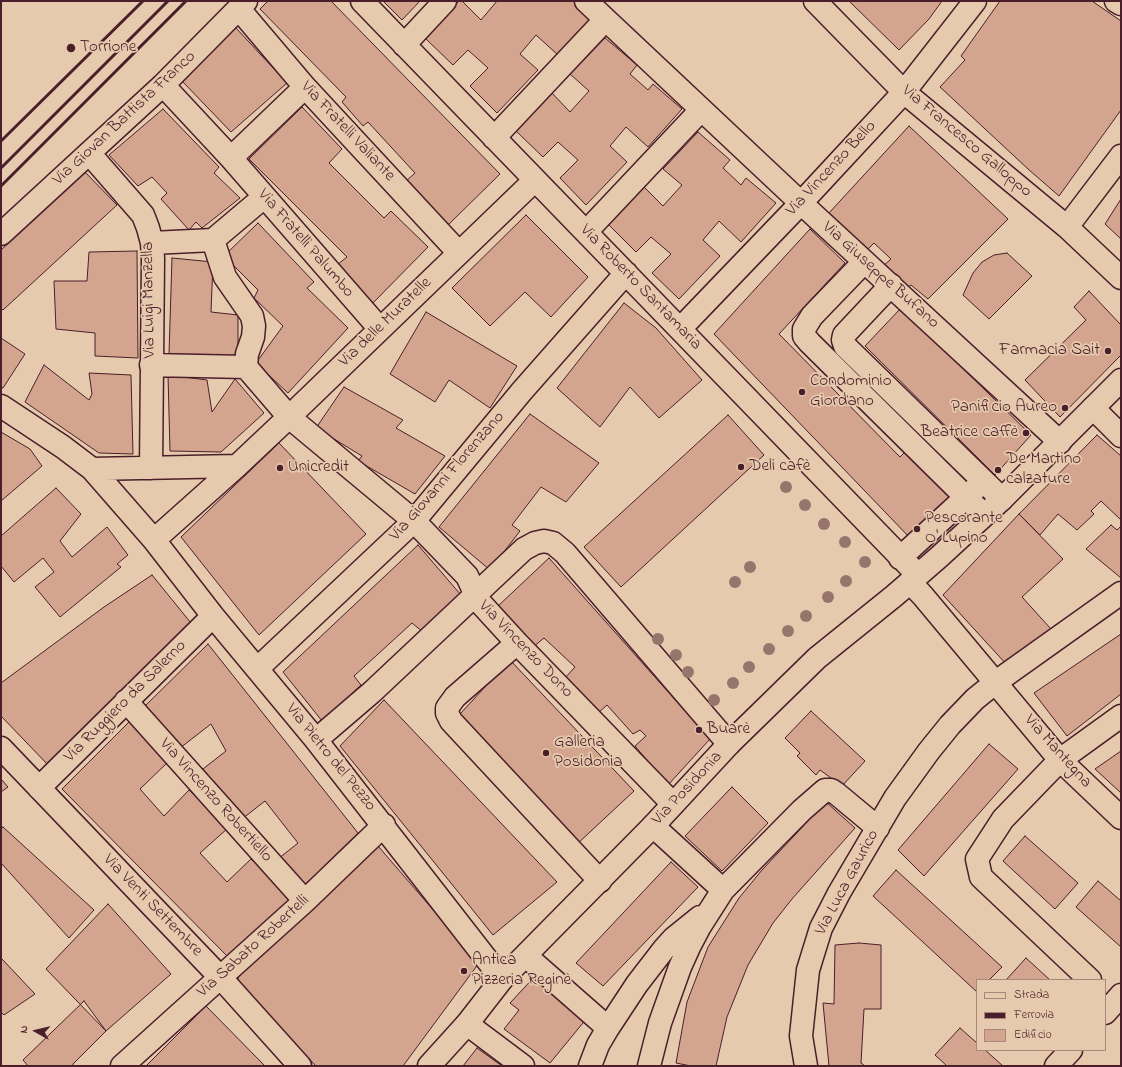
<!DOCTYPE html>
<meta charset="utf-8">
<style>
body{margin:0}
#map{position:relative;width:1122px;height:1067px;overflow:hidden;background:#e6caad;font-family:"Indie Flower",sans-serif}
canvas{display:block}
.frame{position:absolute;inset:0;border:2px solid #4a1f2b;pointer-events:none}
.legend{position:absolute;left:976px;top:979px;width:130px;height:72px;box-sizing:border-box;background:#e6caad;border:1px solid #a88679;margin:0;padding:5px 7px;list-style:none;font-size:12px;color:#4a1f2b}
.legend li{display:flex;align-items:center;gap:8px;height:20px}
.legend b{width:20px;border:1px solid #a88679}
.north{position:absolute;left:16px;top:1011px;width:40px;height:40px;-webkit-text-stroke:3px #e6caad;paint-order:stroke;rotate:278deg;font-size:11px;font-weight:700;line-height:16px;text-align:center;color:#4a1f2b}
.north::after{content:'';display:block;margin:auto;width:14px;height:18px;background:#4a1f2b;clip-path:polygon(50% 0,100% 100%,50% 72%,0 100%)}
</style>
<div id="map">
<canvas width="1122" height="1067"></canvas>
<div class="frame"></div>
<ul class="legend">
<li><b style="height:5px;background:#e6caad"></b>Strada</li>
<li><b style="height:5px;background:#4a1f2b"></b>Ferrovia</li>
<li><b style="height:11px;background:#d4a58e"></b>Edificio</li>
</ul>
<div class="north">N</div>
</div>
<script>
const c = document.querySelector('canvas').getContext('2d');
c.lineJoin = 'round';
function paint(path, color) { c.fillStyle = color; c.fill(path, 'evenodd'); }
const toPath = rows => new Path2D(rows.map(r => 'M' + r).join(''));
function strokePath(path, color, width, dash) { c.strokeStyle = color; c.lineWidth = width; c.lineCap = dash ? 'butt' : 'round'; c.setLineDash(dash || []); c.stroke(path); }
function drawText(font, color, halo, rows, align = 'center') {
  c.font = font + ' "Indie Flower",sans-serif'; c.lineWidth = 3.5; c.setLineDash([]); c.textBaseline = 'middle'; c.strokeStyle = halo; c.fillStyle = color; for (const [text, x, y, turn = 0] of rows) {
    c.save(); c.translate(x, y); c.rotate((+turn || 0) * Math.PI / 180); c.textAlign = isNaN(turn) ? turn : align; if (halo) c.strokeText(text, 0, 0); c.fillText(text, 0, 0); c.restore();
  }
}
const building = toPath([
 [268,1,331,1,500,174,447,226,405,182,415,173,368,122,363,126,342,102,346,97,260,9,268,1],
 [383,1,420,1,402,20,383,1],
 [459,1,462,1,481,20,497,1,574,1,593,17,558,55,536,35,520,54,538,70,497,113,470,86,488,68,468,50,453,65,425,38,459,1],
 [849,1,942,1,929,19,899,50,849,1],
 [1000,1,1092,1,1121,21,1121,110,1059,196,1028,169,940,87,965,60,961,56,1000,1],
 [236,28,287,83,231,132,182,81,236,28],
 [605,38,637,65,630,74,648,90,653,84,682,109,648,147,626,127,610,146,627,162,586,205,560,178,578,160,558,142,543,157,515,130,550,91,570,112,589,91,570,74,605,38],
 [302,107,342,149,329,163,384,218,391,211,428,247,371,305,337,265,347,257,249,159,302,107],
 [163,109,219,167,214,173,240,198,202,228,196,222,189,230,161,199,167,193,152,177,138,186,109,155,163,109],
 [909,126,1008,219,928,299,911,285,906,289,883,266,891,259,874,243,867,250,829,213,909,126],
 [698,132,730,160,723,168,741,185,746,178,776,203,741,242,719,221,703,240,720,256,679,299,652,273,671,254,651,237,636,252,608,224,643,186,663,206,682,185,663,169,698,132],
 [85,172,117,205,3,310,1,308,1,250,85,172],
 [1121,199,1121,239,1105,224,1121,199],
 [526,215,588,277,551,317,525,292,490,326,452,288,526,215],
 [258,223,314,282,307,288,348,328,288,393,256,363,283,326,254,298,258,290,224,256,258,223],
 [810,229,845,263,779,334,900,457,908,449,954,498,911,539,714,334,810,229],
 [137,251,138,358,95,356,95,333,56,329,54,281,87,281,89,252,137,251],
 [1007,253,1032,276,989,319,963,295,973,273,982,262,994,255,1007,253],
 [172,258,213,262,211,312,238,315,238,357,169,354,172,258],
 [1089,291,1121,325,1121,355,1060,417,1025,380,1086,320,1074,307,1089,291],
 [624,303,656,328,702,380,659,418,630,387,600,427,557,388,624,303],
 [901,308,1031,435,995,475,865,346,901,308],
 [426,312,517,366,490,408,449,380,435,402,390,374,426,312],
 [1,338,25,354,3,388,1,387,1,338],
 [44,365,89,400,92,394,89,373,131,375,133,454,99,453,25,402,44,365],
 [168,375,207,380,212,412,235,379,264,413,221,452,170,451,168,375],
 [344,387,403,420,396,428,445,456,415,494,358,461,362,456,316,428,344,387],
 [530,414,599,463,566,502,541,487,512,525,520,531,490,570,439,527,530,414],
 [728,415,764,455,621,587,584,547,728,415],
 [1,432,30,449,42,466,1,501,1,432],
 [1097,435,1121,456,1121,520,1101,501,1091,511,1094,514,1077,530,1058,514,1040,535,1019,514,1097,435],
 [279,443,366,534,259,635,181,537,279,443],
 [56,488,81,514,60,541,72,557,107,527,128,555,117,564,121,567,60,617,35,587,54,572,43,558,14,582,1,566,1,536,56,488],
 [1019,514,1063,559,1022,597,1051,629,1007,665,943,595,1019,514],
 [1111,525,1117,530,1121,526,1121,578,1086,549,1111,525],
 [418,545,461,595,423,632,412,623,354,676,361,685,322,721,283,672,418,545],
 [549,558,710,739,668,785,635,746,646,736,640,730,633,734,607,705,598,713,565,678,575,667,544,638,532,648,497,607,549,558],
 [152,575,191,623,142,670,50,767,1,716,1,683,104,607,152,575],
 [1121,634,1121,694,1067,736,1034,693,1121,634],
 [208,644,358,833,302,888,278,859,298,843,265,801,242,819,199,772,226,751,211,724,180,748,144,707,208,644],
 [510,660,634,791,576,845,460,714,510,660],
 [384,700,557,882,493,935,340,746,384,700],
 [811,711,865,761,842,786,820,770,816,775,797,756,800,753,785,738,811,711],
 [132,719,169,761,140,789,164,816,189,790,228,828,200,853,227,882,251,859,292,899,228,957,62,789,132,719],
 [989,744,1018,769,924,876,898,850,989,744],
 [1121,751,1121,793,1095,769,1121,751],
 [1,779,8,787,1,792,1,779],
 [732,787,768,823,722,871,685,836,732,787],
 [826,802,855,828,792,899,773,923,748,965,727,1017,716,1066,691,1066,676,1063,687,1002,708,947,739,898,762,870,826,802],
 [3,827,94,910,69,938,1,863,1,829,3,827],
 [1025,836,1078,883,1055,909,1003,861,1025,836],
 [378,846,479,963,403,1066,316,1066,237,984,239,975,378,846],
 [671,862,698,887,603,986,576,963,671,862],
 [896,870,1002,967,989,980,977,980,977,992,873,896,896,870],
 [1098,881,1121,901,1121,947,1076,907,1098,881],
 [108,904,171,974,106,1031,46,969,108,904],
 [859,943,881,945,881,1009,864,1009,861,1063,865,1066,829,1066,823,1003,834,1004,835,945,859,943],
 [1,958,35,994,4,1015,1,1012,1,958],
 [1026,958,1050,980,1006,980,1026,958],
 [537,974,587,1018,550,1063,504,1029,519,1010,510,1003,537,974],
 [84,1001,106,1031,73,1064,73,1066,28,1066,23,1060,84,1001],
 [206,1006,265,1066,146,1066,206,1006],
 [960,1028,977,1043,977,1050,985,1050,1003,1066,947,1066,935,1055,960,1028],
 [477,1048,502,1066,463,1066,477,1048]
]);
paint(building, '#d4a58e');
strokePath(building, '#4a1f2b', 1);
const minor = toPath([
 [362,1,918,575],
 [586,1,801,203,1060,442],
 [815,1,904,92,1067,227,1121,278],
 [1116,1,1121,4],
 [239,9,305,87,459,253],
 [404,45,445,1],
 [163,85,231,158,380,329],
 [494,138,605,20],
 [89,153,143,215,148,228,152,243,153,259,151,468],
 [231,158,305,87],
 [1067,227,1121,156],
 [586,232,701,110],
 [1,234,163,85,246,1],
 [213,240,264,197],
 [152,243,213,240,225,277,252,316,254,326,253,337,247,354,246,367,289,417,414,521,467,576,474,591,474,596,517,643,673,804],
 [864,262,812,316,804,329,804,336,810,343,984,515],
 [891,285,844,335,843,340,845,346,1002,499],
 [680,329,801,203,904,92,975,1],
 [151,365,246,367],
 [1,406,63,447,92,469,154,540,213,616,316,740,502,979],
 [1093,408,1121,436],
 [92,469,237,466],
 [154,540,237,466,289,417,535,180],
 [900,558,977,487],
 [910,582,923,596,1060,760,1121,818],
 [517,643,455,697,447,708,447,713,451,721,600,881],
 [258,668,414,521,522,391,626,273],
 [126,701,305,901],
 [316,740,372,692,524,549,535,543,544,541,553,543,565,553,729,744],
 [1,748,220,977,300,1066],
 [39,788,213,616],
 [653,826,723,890],
 [526,956,608,1028],
 [1090,980,981,877,977,859,1003,819,1060,760,1121,716],
 [1105,1013,1121,995],
 [467,1024,523,1066],
 [122,1066,305,901,384,825],
 [590,1066,598,1045,608,1028,637,984,664,949,674,938,700,917],
 [649,1066,660,1023,680,967,689,947,700,926,723,890,802,810,825,790,831,790,837,794,878,828],
 [806,1066,801,1036,808,970,821,928,839,893,895,798,929,751,950,725,975,699,996,682,1121,593],
 [1056,1066,1071,1050]
]);
const major = toPath([
 [429,1066,467,1024,502,979,653,826,729,744,817,658,894,596,939,557,1002,499,1121,380]
]);
strokePath(minor, '#4a1f2b', 25);
strokePath(major, '#4a1f2b', 25);
strokePath(minor, '#e6caad', 22);
strokePath(major, '#e6caad', 22);
strokePath(toPath([
 [1,141,143,1],
 [1,168,168,1],
 [1,186,186,1]
]), '#4a1f2b', 3);
c.fillStyle = '#96766c';
for (const [x, y] of [
 [786,487],
 [805,505],
 [824,524],
 [845,542],
 [865,562],
 [750,567],
 [846,581],
 [735,582],
 [828,597],
 [806,616],
 [788,631],
 [658,639],
 [769,649],
 [676,655],
 [749,667],
 [688,672],
 [733,683],
 [714,700]
]) { c.beginPath(); c.arc(x, y, 6, 0, 2 * Math.PI); c.fill(); }
for (const [x, y, r, color] of [
 [71,48,5,"#4a1f2b"],
 [1108,351,4,"#4a1f2b"],
 [802,392,4,"#4a1f2b"],
 [1065,408,4,"#4a1f2b"],
 [1026,433,4,"#4a1f2b"],
 [741,467,4,"#4a1f2b"],
 [280,468,4,"#4a1f2b"],
 [998,470,4,"#4a1f2b"],
 [917,529,4,"#4a1f2b"],
 [699,730,4,"#4a1f2b"],
 [546,753,4,"#4a1f2b"],
 [464,971,4,"#4a1f2b"]
]) { const dot = new Path2D(); dot.arc(x, y, r, 0, 2 * Math.PI); c.fillStyle = color; c.fill(dot); strokePath(dot, '#e6caad', 1.5); }
drawText('17px', '#4a1f2b', '#e6caad', [
 ["Torrione",80,48],
 ["Farmacia Sait",1100,351,"right"],
 ["Condominio",810,382],
 ["Giordano",810,402],
 ["Panificio Aureo",1057,408,"right"],
 ["Beatrice caffè",1018,433,"right"],
 ["De Martino",1006,460],
 ["calzature",1006,480],
 ["Deli cafè",749,467],
 ["Unicredit",288,468],
 ["Pescorante",925,519],
 ["O' Lupino",925,539],
 ["Buarè",707,730],
 ["Galleria",554,743],
 ["Posidonia",554,763],
 ["Antica",472,961],
 ["Pizzeria Reginè",472,981]
], 'left');
drawText('17px', '#4a1f2b', '#e6caad', [
 ["Via Giovan Battista Franco",125,119,-43],
 ["Via Fratelli Valiante",347,132,47],
 ["Via Francesco Galloppo",966,142,40],
 ["Via Vincenzo Bello",832,169,-47],
 ["Via Fratelli Palumbo",305,244,49],
 ["Via Giuseppe Bufano",880,276,42],
 ["Via Roberto Santamaria",640,288,46],
 ["Via Luigi Manzella",150,300,-91],
 ["Via delle Muratelle",386,323,-44],
 ["Via Giovanni Florenzano",448,477,-49],
 ["Via Vincenzo Dono",525,650,46],
 ["Via Ruggiero da Salerno",126,702,-45],
 ["Via Mantegna",1057,752,48],
 ["Via Pietro del Pezzo",330,758,51],
 ["Via Posidonia",688,789,-47],
 ["Via Vincenzo Robertiello",215,801,48],
 ["Via Luca Gaurico",848,883,-62],
 ["Via Venti Settembre",152,906,46],
 ["Via Sabato Robertelli",254,947,-42]
]);
</script>
